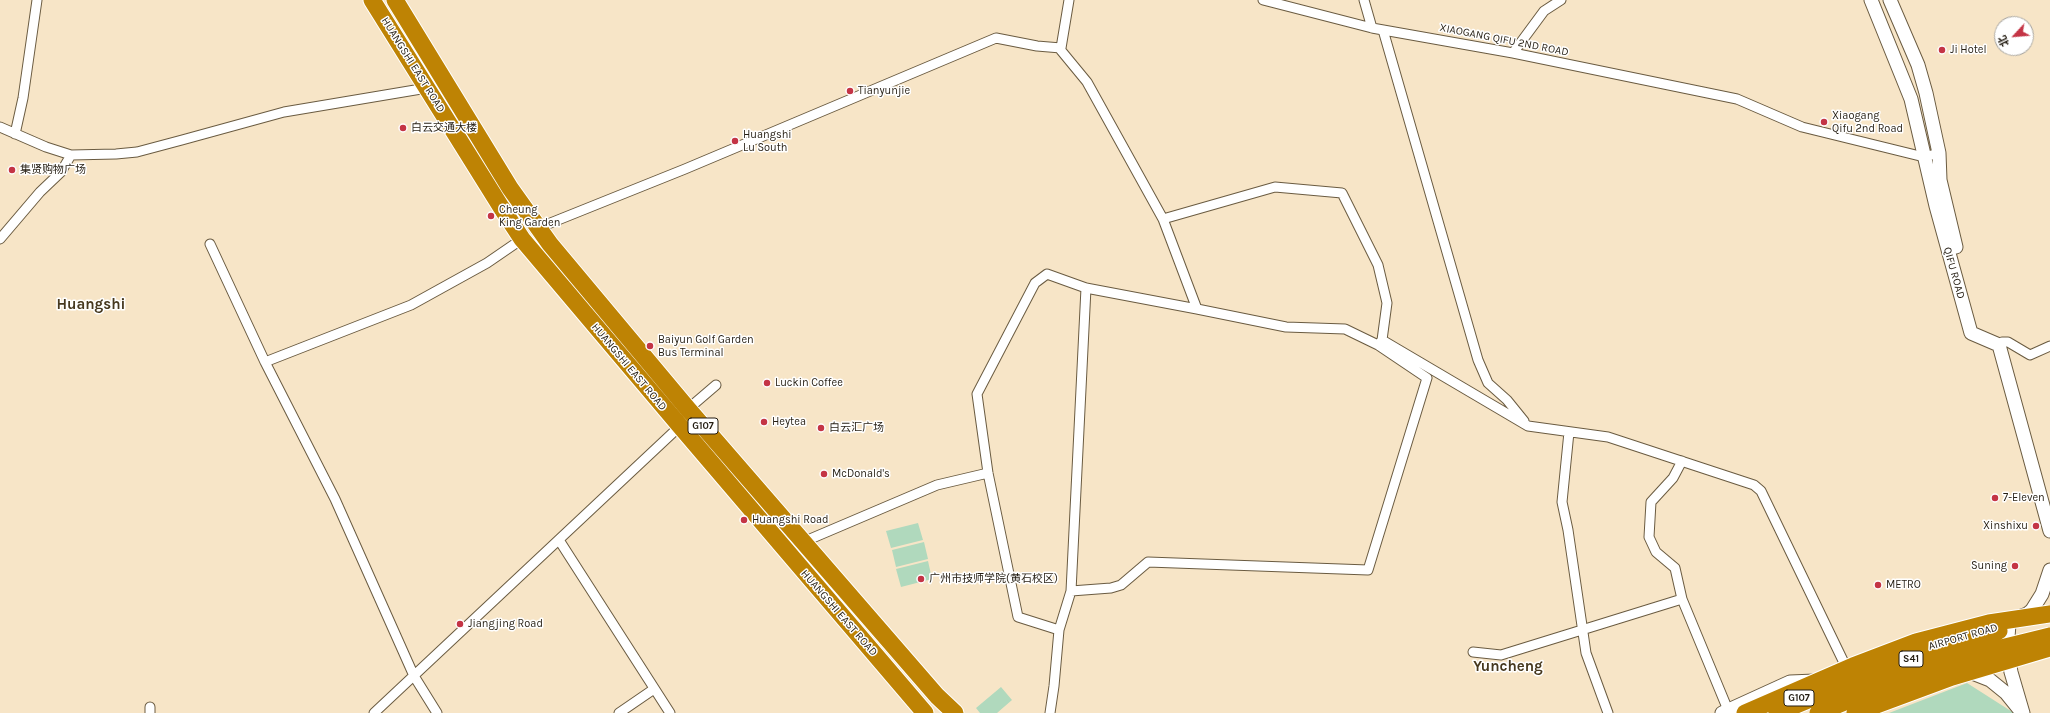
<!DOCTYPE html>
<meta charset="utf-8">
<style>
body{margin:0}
#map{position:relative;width:2050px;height:713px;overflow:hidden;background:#f7e5c7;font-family:Karla,"Noto Sans SC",sans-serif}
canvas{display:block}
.north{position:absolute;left:1994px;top:16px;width:40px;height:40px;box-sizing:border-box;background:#fff;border:1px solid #a7a5a0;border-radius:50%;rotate:244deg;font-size:11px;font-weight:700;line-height:16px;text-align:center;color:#241d12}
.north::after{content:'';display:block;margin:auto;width:14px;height:18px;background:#c43445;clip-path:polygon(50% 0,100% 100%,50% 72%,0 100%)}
</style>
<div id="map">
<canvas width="2050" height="713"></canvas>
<div class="north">北</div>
</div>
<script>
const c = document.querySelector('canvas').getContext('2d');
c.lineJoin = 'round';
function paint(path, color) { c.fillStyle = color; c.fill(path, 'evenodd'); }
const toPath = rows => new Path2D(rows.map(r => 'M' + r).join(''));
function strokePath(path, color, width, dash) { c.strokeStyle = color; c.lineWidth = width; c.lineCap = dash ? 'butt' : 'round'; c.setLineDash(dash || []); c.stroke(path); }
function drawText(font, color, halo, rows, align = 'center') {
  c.font = font + ' Karla,"Noto Sans SC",sans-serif'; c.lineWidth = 3; c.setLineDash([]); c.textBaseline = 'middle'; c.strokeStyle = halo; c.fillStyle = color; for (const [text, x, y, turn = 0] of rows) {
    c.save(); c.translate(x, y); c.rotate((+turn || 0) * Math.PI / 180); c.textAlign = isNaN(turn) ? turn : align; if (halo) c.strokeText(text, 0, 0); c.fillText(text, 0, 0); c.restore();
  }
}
paint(toPath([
 [918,523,923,540,891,548,886,531],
 [924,542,928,559,896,567,892,550],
 [928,561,932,579,901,587,896,569],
 [1967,683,2014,713,1889,713],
 [1001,687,1012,700,997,713,980,713,976,708]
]), '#b0d9bd');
const street = toPath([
 [1263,0,1372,28,1513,53,1737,99,1802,127,1924,157,1939,153],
 [1364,0,1372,28],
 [1383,30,1478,360,1488,383,1507,400,1524,421],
 [1059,48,1087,82,1163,219,1197,309,1286,327,1345,329,1378,345],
 [1513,53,1544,11,1561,0],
 [0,127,46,147,71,155,116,154,137,152,182,140,284,112,427,88],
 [15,134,23,98,37,0],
 [538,228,685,169,996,38,1037,46,1061,48,1069,0],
 [0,239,40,192,61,172,71,155],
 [210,244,265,362,335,499,414,676,437,713],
 [1382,340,1528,426,1608,437,1754,485,1761,491,1848,671],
 [1999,345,2002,342,2008,342,2030,355,2050,346],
 [265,362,411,305,487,263,522,239],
 [688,409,716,385],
 [1569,432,1562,502,1568,530,1586,653,1608,713],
 [1682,461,1673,478,1651,502,1649,537,1656,552,1675,568,1682,599,1728,710],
 [559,540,670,713],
 [803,542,937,485,988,473],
 [1071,591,1111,588,1121,585,1148,562,1368,570,1427,378,1378,345,1382,340,1387,303,1378,265,1342,193,1275,187,1163,219],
 [1059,630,1018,617,988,473,977,394,1035,283,1047,274,1086,288,1197,309],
 [1473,652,1501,655,1682,599],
 [150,707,150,713],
 [374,713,680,426],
 [619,713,654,689],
 [1050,713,1054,686,1059,630,1071,591,1086,288]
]);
const secondary = toPath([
 [1871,0,1911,99,1936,206,1971,333,1999,345,2050,531],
 [1890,0,1918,65,1926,93,1939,153,1940,180,1956,247],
 [2019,617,2027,614,2032,610,2042,594,2050,570],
 [2009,624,2007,651,2011,672,2023,713],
 [1967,671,1990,680,2006,693,2019,709],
 [1722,713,1790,682,1815,681]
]);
const highway = toPath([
 [372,0,501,207,522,239,680,426,925,713],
 [395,0,510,188,550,244,688,409,937,696,955,713]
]);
strokePath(street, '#6a5b41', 11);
strokePath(secondary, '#6a5b41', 15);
strokePath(highway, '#fff', 19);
strokePath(street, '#fff', 9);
strokePath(secondary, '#fff', 13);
strokePath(highway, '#be8304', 17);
const highwayBridge = toPath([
 [1745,713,1853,666,1916,642,1989,623,2050,614],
 [1777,713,1873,673,1999,631],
 [1818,713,1886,685,1940,666,1993,650,2050,636],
 [1855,713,1952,677,2050,648]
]);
strokePath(highwayBridge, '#fff', 19, []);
strokePath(highwayBridge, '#be8304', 17);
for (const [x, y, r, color] of [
 [1942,50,4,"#c43445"],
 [850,91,4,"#c43445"],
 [1824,122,4,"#c43445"],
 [403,128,4,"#c43445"],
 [735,141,4,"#c43445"],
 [12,170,4,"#c43445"],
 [491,216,4,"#c43445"],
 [650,346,4,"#c43445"],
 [767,383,4,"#c43445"],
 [764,422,4,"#c43445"],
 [821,428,4,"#c43445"],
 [824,474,4,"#c43445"],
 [1995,498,4,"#c43445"],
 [744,520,4,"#c43445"],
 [2036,526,4,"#c43445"],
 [2015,566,4,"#c43445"],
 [921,579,4,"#c43445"],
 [1878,585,4,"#c43445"],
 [460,624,4,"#c43445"]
]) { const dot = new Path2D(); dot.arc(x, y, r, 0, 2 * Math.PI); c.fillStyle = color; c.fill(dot); strokePath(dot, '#fff', 1.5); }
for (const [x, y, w] of [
 [703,426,30],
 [1911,659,24],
 [1799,698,30]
]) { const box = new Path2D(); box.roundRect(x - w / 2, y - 8, w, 16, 3); c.fillStyle = '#fff'; c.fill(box); strokePath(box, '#241d12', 1); }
drawText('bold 10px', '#241d12', null, [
 ["G107",703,426],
 ["S41",1911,659],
 ["G107",1799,698]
]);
drawText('11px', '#241d12', '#fff', [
 ["XIAOGANG QIFU 2ND ROAD",1504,40,11],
 ["HUANGSHI EAST ROAD",413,65,58],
 ["QIFU ROAD",1954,273,74],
 ["HUANGSHI EAST ROAD",629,367,50],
 ["HUANGSHI EAST ROAD",839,613,49],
 ["AIRPORT ROAD",1963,637,-16]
]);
drawText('11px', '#241d12', '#fff', [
 ["Ji Hotel",1950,50],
 ["Tianyunjie",858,91],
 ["Xiaogang",1832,116],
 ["Qifu 2nd Road",1832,129],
 ["白云交通大楼",411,128],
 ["Huangshi",743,135],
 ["Lu South",743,148],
 ["集贤购物广场",20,170],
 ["Cheung",499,210],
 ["King Garden",499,223],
 ["Baiyun Golf Garden",658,340],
 ["Bus Terminal",658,353],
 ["Luckin Coffee",775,383],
 ["Heytea",772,422],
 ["白云汇广场",829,428],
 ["McDonald's",832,474],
 ["7-Eleven",2003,498],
 ["Huangshi Road",752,520],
 ["Xinshixu",2028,526,"right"],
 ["Suning",2007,566,"right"],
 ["广州市技师学院(黄石校区)",929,579],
 ["METRO",1886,585],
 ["Jiangjing Road",468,624]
], 'left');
drawText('bold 15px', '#46381e', '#fff', [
 ["Huangshi",91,305],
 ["Yuncheng",1508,667]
]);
</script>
